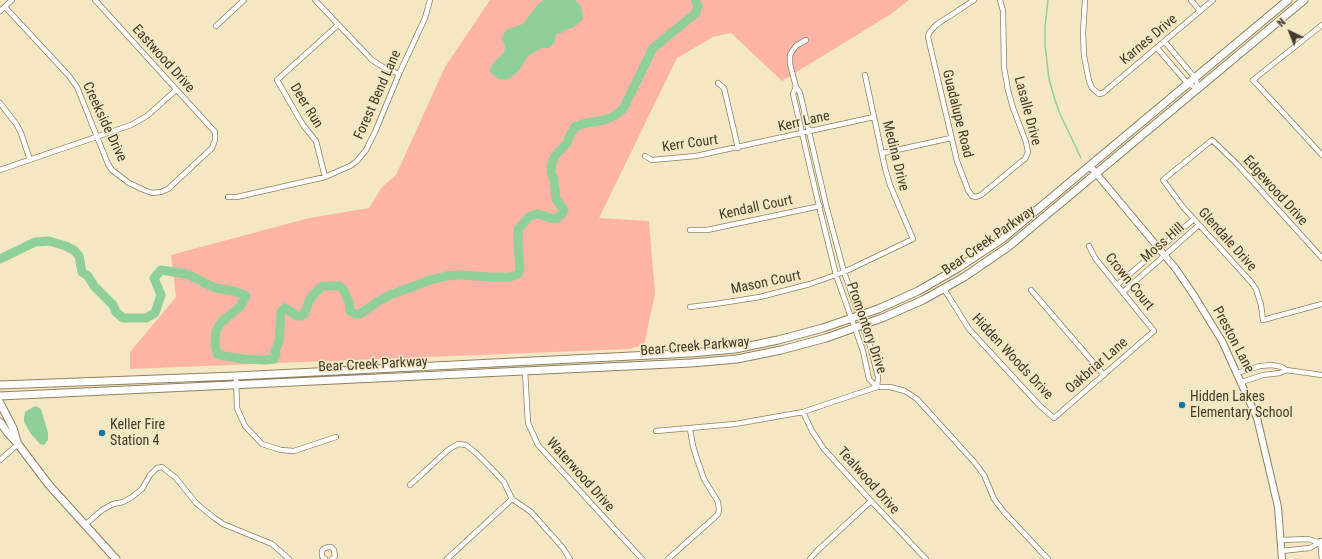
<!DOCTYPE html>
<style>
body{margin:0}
#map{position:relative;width:1322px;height:559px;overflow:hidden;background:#f4e7c3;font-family:"Roboto Condensed",sans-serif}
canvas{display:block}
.north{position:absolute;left:1270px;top:12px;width:40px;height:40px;-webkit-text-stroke:3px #f4e7c3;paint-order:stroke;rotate:317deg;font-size:11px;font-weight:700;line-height:16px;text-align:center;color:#413c2d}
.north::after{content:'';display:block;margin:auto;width:14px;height:18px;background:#413c2d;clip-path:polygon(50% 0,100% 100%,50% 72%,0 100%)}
</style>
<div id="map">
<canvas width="1322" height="559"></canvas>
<div class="north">N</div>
</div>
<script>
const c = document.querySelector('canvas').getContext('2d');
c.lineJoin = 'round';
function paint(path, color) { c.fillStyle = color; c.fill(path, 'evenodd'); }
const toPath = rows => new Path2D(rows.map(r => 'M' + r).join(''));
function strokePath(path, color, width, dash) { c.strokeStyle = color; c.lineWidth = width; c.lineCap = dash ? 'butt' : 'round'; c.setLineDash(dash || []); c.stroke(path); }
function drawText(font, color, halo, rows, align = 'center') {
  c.font = font + ' "Roboto Condensed",sans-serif'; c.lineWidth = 3; c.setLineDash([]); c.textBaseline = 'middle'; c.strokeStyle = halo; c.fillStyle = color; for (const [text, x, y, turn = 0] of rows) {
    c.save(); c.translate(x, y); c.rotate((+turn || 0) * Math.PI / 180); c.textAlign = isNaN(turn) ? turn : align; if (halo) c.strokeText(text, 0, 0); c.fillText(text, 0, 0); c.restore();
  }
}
paint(toPath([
 [490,0,909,0,891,14,782,81,731,33,713,37,677,58,599,218,649,221,655,294,644,345,629,349,130,369,130,352,176,297,171,255,309,218,369,208,382,187,396,175,445,67]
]), '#feb4a4');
paint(toPath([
 [544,0,575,0,581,6,583,19,578,24,570,29,566,29,564,32,556,34,555,42,549,48,542,48,528,56,519,71,507,80,499,79,490,72,491,66,504,52,505,47,502,39,503,35,506,30,520,25,524,23,538,4],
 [35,406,38,407,41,409,48,433,48,440,44,445,40,444,31,434,24,422,24,418,25,412]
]), '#8fcf99');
strokePath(toPath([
 [1048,0,1045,27,1045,45,1049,79,1055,100,1060,114,1081,158]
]), '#8fcf99', 1.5);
strokePath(toPath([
 [0,259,35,242,49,241,66,246,75,251,79,256,82,272,88,276,94,286,113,305,116,312,123,318,146,318,155,313,161,295,154,278,161,270,187,274,215,288,234,291,246,296,240,307,222,321,216,331,215,344,218,355,243,359,265,360,274,359,276,355,275,351,279,342,281,312,285,308,297,316,301,316,304,314,310,299,317,291,323,286,340,286,344,291,349,302,350,311,355,314,360,314,377,302,390,295,430,280,447,276,461,275,489,277,509,277,517,275,520,270,518,243,518,229,530,216,537,214,555,219,560,216,564,210,556,199,554,180,551,172,552,163,555,156,567,143,570,135,575,127,582,124,604,120,614,116,623,109,653,48,696,13,698,5,695,0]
]), '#8fcf99', 9);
const minor = toPath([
 [315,0,372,60,383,67,399,74],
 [974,0,936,25,929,33,928,37,957,161,968,190,972,196,976,197,981,195,1022,161,1025,159,1028,152,1026,142,1013,108,1008,90,1004,67,1003,11,1000,0],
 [1085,0,1083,33,1084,56,1089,81,1092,88,1099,94,1103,93,1213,0],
 [1191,0,1200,11],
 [5,7,69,76,77,87,108,164,112,170,129,183,144,190,152,193,161,192,168,189,212,148,215,140,215,132,95,0],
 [0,11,12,0],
 [1322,25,1253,80,1322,155],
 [216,26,244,0],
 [806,40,796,46,793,50,790,55,790,64,796,87,800,93,826,205,844,272,871,349,878,377,877,387],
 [1165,42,1195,78,1199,89],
 [1157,48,1188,84,1199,89],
 [718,83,724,88,738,148],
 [796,87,793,94,819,206,836,275,863,351,869,379,877,387],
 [0,103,17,125,21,133,30,160],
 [883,153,951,138],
 [645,156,652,160,696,156,874,117],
 [0,170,131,125,147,116,176,90],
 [325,177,316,141,303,125,277,80,338,25],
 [228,197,237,197,325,177,350,166,357,161,366,150,375,132,399,74,425,18,430,0],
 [690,230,707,230,820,206],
 [1322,258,1236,163,1212,140,1163,180,1183,207,1251,282,1256,289,1261,305,1263,320,1322,304],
 [1117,285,1194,219],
 [944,289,969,329,1040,406,1054,418,1154,331,1095,258,1089,246],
 [1031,290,1104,375],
 [1123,292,1199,225],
 [690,307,715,304,760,297,810,284,844,272,913,239,890,185,885,168,865,75],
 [525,371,528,423,538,445,642,559],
 [1237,373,1260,366,1272,365,1282,367,1286,370,1322,375],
 [236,376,237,408,245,426,262,444,281,450,294,451,336,437],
 [1242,382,1263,375,1280,373,1286,370],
 [803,412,812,431,824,449,871,501,926,559],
 [656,431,735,424,803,412,877,387,890,387,905,391,917,399,975,463,984,475,994,499,1004,512,1048,559],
 [0,460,18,444],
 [410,485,448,450,458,444,466,445,476,453,491,468,504,482,512,499,531,512,563,548,570,559],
 [85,525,102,510,113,504,123,502,132,497,142,489,150,475,157,468,162,467,176,478,196,503,213,517,223,524,272,544,289,559],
 [1280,540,1308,539,1318,542],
 [1320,541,1322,559],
 [1281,551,1310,548,1322,541],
 [325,559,322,556,322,551,323,549,328,547,331,547,334,550,335,556,332,559],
 [447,559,512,499],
 [668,559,714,518,718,514,719,510,718,502,704,479,697,459,693,446,690,429],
 [810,559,817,551,871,501]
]);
const tertiary = toPath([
 [1090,166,1176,269,1195,297,1222,341,1257,418,1278,507,1282,559]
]);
const secondary = toPath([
 [0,385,236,376,691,353,735,349,778,340,823,328,878,309,918,291,958,268,1002,239,1288,0],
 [0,396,691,363,737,359,781,350,826,338,882,318,923,300,964,277,1008,247,1304,0],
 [0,403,13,428,17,442],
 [0,422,7,432,18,444,49,485,116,559]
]);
strokePath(minor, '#8e8261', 6);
strokePath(tertiary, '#8e8261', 8);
strokePath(secondary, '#8e8261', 9);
strokePath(minor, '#fff', 4.5);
strokePath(tertiary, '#fff', 6);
strokePath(secondary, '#fff', 7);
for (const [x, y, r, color] of [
 [1182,405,4,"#1275a2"],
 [102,433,4,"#1275a2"]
]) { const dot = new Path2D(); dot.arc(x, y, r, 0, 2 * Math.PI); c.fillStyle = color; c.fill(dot); strokePath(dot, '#f4e7c3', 1.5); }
drawText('14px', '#413c2d', '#f4e7c3', [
 ["Karnes Drive",1149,40,-40],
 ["Eastwood Drive",163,59,48],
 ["Forest Bend Lane",378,95,-66],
 ["Deer Run",306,106,58],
 ["Lasalle Drive",1027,111,75],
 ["Guadalupe Road",957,114,76],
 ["Creekside Drive",104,122,65],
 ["Kerr Lane",804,122,-13],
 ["Kerr Court",690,144,-8],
 ["Medina Drive",895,156,76],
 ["Edgewood Drive",1275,191,48],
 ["Kendall Court",756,208,-12],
 ["Glendale Drive",1227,240,48],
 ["Bear Creek Parkway",989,241,-35],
 ["Moss Hill",1163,243,-41],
 ["Crown Court",1129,282,51],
 ["Mason Court",766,283,-12],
 ["Promontory Drive",866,328,71],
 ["Preston Lane",1233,340,62],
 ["Bear Creek Parkway",695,347,-5],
 ["Hidden Woods Drive",1012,357,47],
 ["Bear Creek Parkway",373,365,-3],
 ["Oakbriar Lane",1097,366,-41],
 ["Waterwood Drive",580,475,48],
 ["Tealwood Drive",868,481,48]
]);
drawText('14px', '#413c2d', '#f4e7c3', [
 ["Hidden Lakes",1190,397],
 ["Elementary School",1190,413],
 ["Keller Fire",110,425],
 ["Station 4",110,441]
], 'left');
</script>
